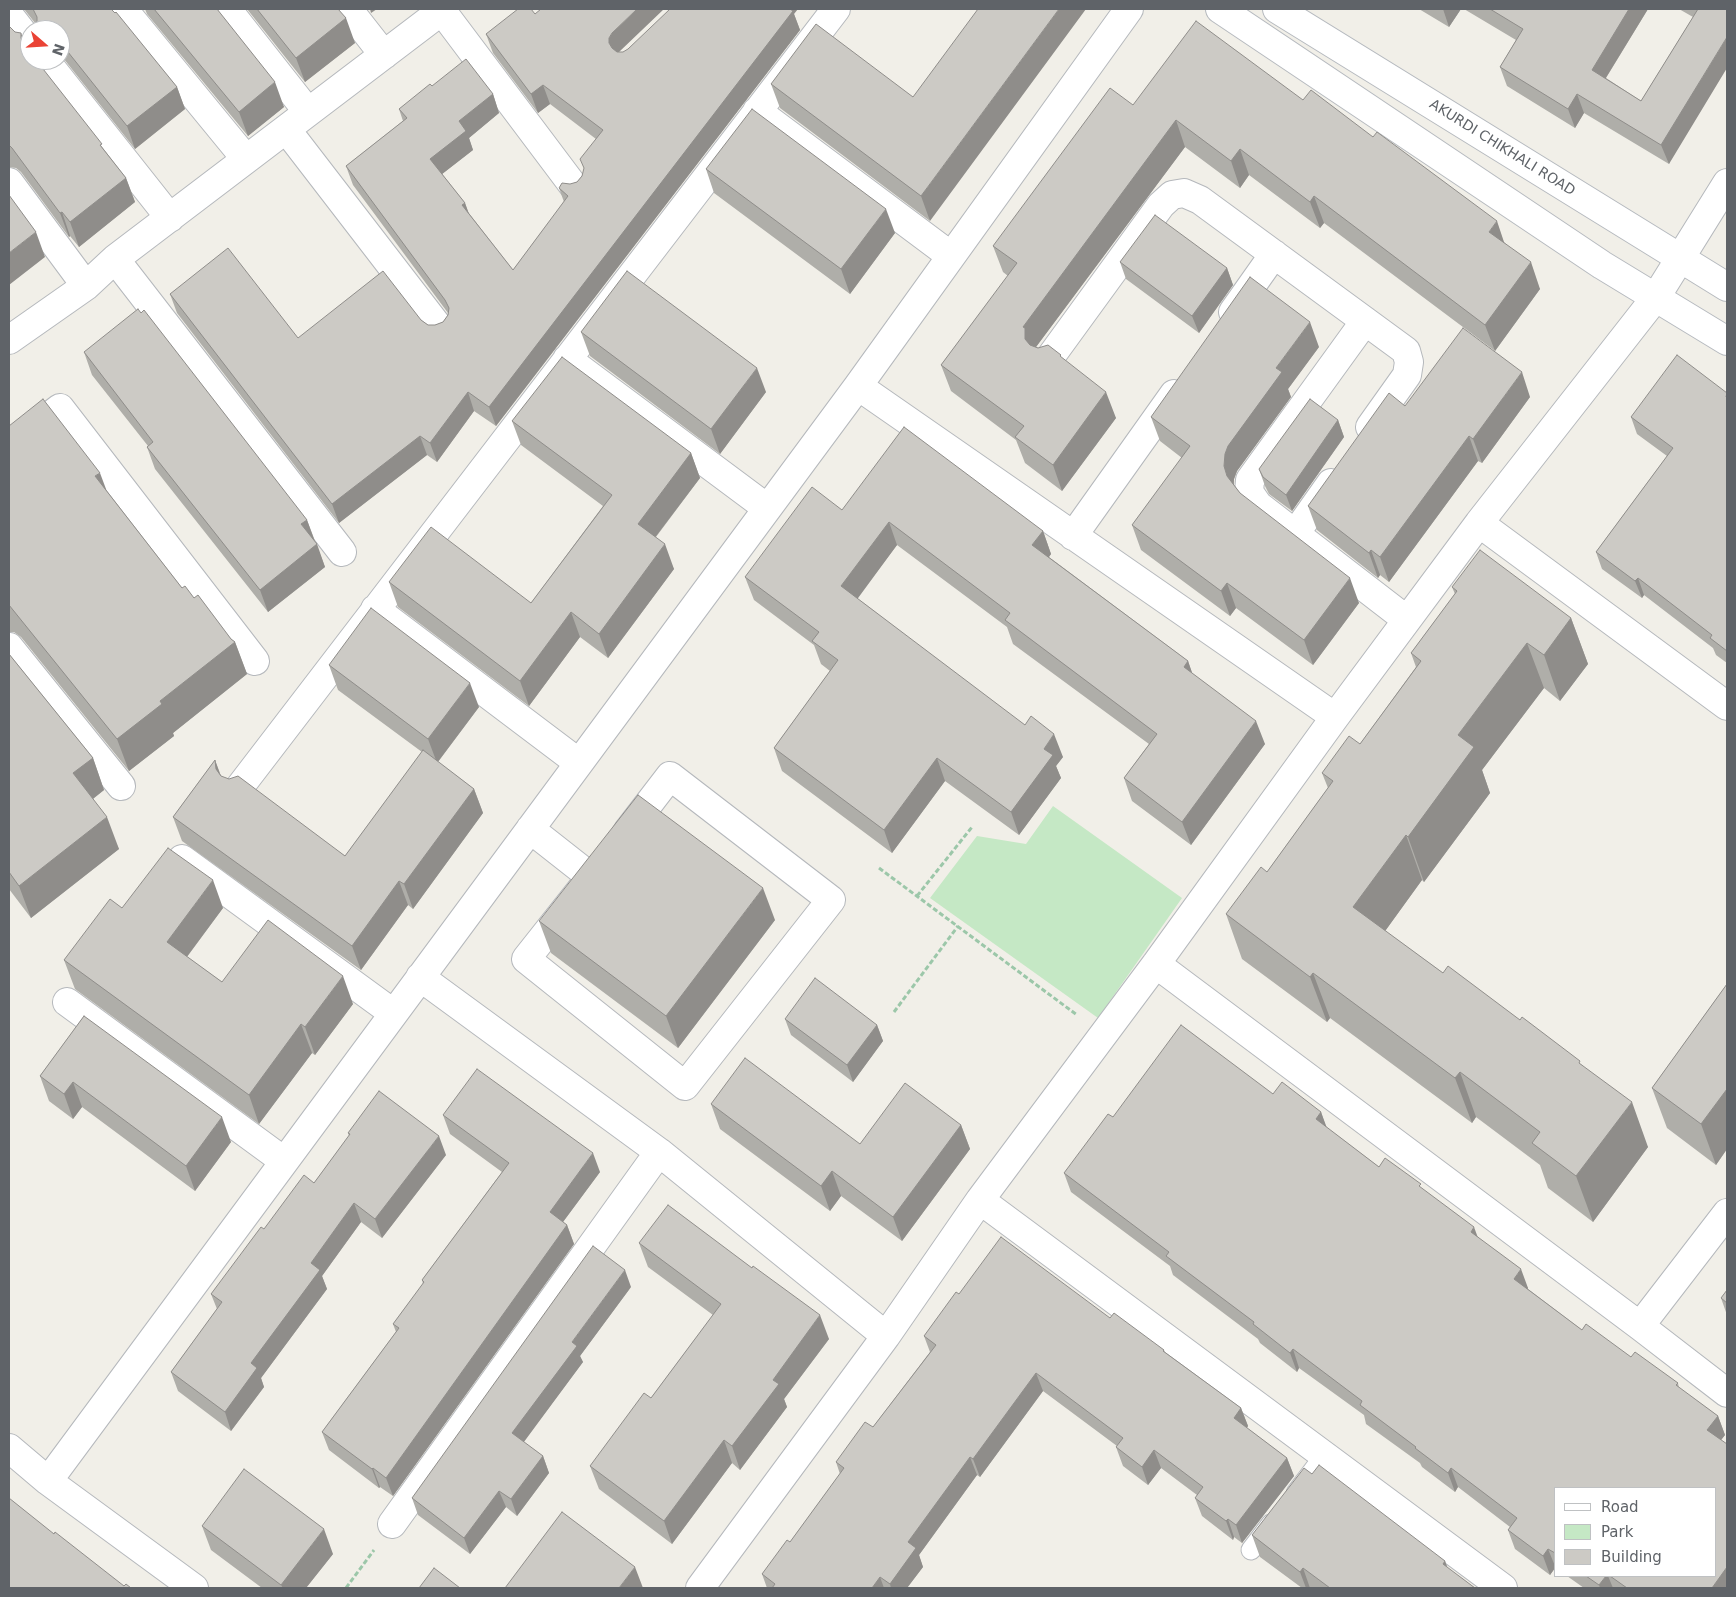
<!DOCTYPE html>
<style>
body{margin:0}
#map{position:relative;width:1736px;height:1597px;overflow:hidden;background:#f1efe8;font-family:"DejaVu Sans",sans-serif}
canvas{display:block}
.frame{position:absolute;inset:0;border:10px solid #5f6368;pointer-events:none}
.legend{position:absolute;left:1554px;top:1487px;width:162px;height:90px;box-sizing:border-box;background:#fff;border:1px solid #bfc1c3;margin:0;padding:6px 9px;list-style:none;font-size:15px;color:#5f6368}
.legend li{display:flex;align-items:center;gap:10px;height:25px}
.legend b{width:25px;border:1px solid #bfc1c3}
.north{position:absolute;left:20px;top:20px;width:50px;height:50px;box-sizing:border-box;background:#fff;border:1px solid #bfc1c3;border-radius:50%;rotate:109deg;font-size:14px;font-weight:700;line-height:20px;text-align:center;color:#5f6368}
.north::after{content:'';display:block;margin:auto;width:18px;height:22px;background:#ea4335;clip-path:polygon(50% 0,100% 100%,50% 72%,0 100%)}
</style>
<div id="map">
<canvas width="1736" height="1597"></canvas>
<div class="frame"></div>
<ul class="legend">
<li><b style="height:6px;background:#fff"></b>Road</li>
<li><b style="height:14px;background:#c5e8c5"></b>Park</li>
<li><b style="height:14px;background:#cccac5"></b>Building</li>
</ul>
<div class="north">N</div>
</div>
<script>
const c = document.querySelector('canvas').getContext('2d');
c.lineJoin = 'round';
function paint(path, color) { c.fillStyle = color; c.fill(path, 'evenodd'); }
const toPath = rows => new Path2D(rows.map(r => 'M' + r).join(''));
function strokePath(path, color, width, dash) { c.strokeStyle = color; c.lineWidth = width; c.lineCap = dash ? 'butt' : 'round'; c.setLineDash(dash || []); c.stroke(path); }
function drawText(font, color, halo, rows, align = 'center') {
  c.font = font + ' "DejaVu Sans",sans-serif'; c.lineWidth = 4.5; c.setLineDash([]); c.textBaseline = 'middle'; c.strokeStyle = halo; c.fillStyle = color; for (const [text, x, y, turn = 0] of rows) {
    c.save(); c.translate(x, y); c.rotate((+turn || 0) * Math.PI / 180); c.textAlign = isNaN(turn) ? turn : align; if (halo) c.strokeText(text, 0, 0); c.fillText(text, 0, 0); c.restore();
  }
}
paint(toPath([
 [1053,806,1182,898,1098,1018,930,898,977,836,1026,844]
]), '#c5e8c5');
const service = toPath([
 [1296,1493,1324,1456],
 [1251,1550,1271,1524]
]);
const minor = toPath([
 [123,9,246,159],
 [227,9,308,112],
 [348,9,384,55],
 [442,11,575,188],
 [9,15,30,42],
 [45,60,170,218],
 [757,111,951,256],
 [286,129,440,329],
 [9,182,86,286],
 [115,259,342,552],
 [1233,312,1274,254],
 [1365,321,1250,480,1249,492,1258,505,1407,620],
 [9,340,86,286,115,259,444,9],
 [567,359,767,508],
 [1049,359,1161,205,1172,195,1184,193,1200,200,1406,351,1409,362,1407,375,1370,427],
 [858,386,1335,717],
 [9,447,60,408,255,661],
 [1479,523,1727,706],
 [1295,534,1331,483],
 [1073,536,1174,394],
 [375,609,579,763],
 [9,647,121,786],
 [239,788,836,9],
 [530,829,591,877,526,959,685,1086,831,900,670,776,627,832],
 [182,859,393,1013],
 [1156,964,1640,1326,1727,1393],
 [420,977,659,1152,886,1336],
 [67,1002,284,1161],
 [980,1200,1503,1588],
 [1640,1326,1727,1213],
 [9,1448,48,1481,194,1588],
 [48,1481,858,386,1129,9],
 [392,1524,659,1152],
 [700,1588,886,1336,980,1200,1156,964,1335,717,1479,523,1656,297,1727,183]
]);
const secondary = toPath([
 [1220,9,1602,265,1727,341],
 [1277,9,1727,287]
]);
strokePath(service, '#b5b8bc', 21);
strokePath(minor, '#b5b8bc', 30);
strokePath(secondary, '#b6babf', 30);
strokePath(toPath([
 [879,868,1077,1015],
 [917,896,972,827],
 [894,1012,958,926],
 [346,1588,374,1550]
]), '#9cc7a9', 3, [5, 2.5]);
strokePath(service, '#fff', 19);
strokePath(minor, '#fff', 28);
strokePath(secondary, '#fff', 28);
paint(toPath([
 [24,9,111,9,177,87,185,109,135,149,60,54,60,30,40,30,39,28],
 [145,9,217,9,284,107,248,136,147,14],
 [247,9,338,9,355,43,305,82],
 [1419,9,1461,9,1449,27],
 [1464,9,1648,9,1606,78,1641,101,1693,17,1679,9,1727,9,1669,164,1584,113,1575,128,1507,86,1500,67,1516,40],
 [535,14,619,52,623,52,794,14,800,30,496,426,474,411,437,462,427,455,339,523,177,313,170,294,298,338,421,320,428,325,435,325,443,322,448,315,448,313,353,185,346,166,403,121,399,109,432,86,493,94,499,113,469,138,473,150,442,174,465,203,468,212,513,270,564,202,559,188,577,182,582,176,596,139,550,104,538,113,493,53,486,34],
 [9,26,126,178,135,202,79,247,70,236,69,237,21,172,16,168,9,167],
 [771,84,913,97,930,221,780,108],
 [1303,100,1505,243,1540,289,1495,351,1324,223,1320,228,1249,175,1240,188,1185,147,1036,347,1062,358,1116,418,1062,491,1025,463,1016,440,951,391,941,365,1008,276,1003,272,993,246,1133,105],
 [706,169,895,233,850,294,714,193],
 [1120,262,1227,268,1233,285,1199,333,1126,279],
 [581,332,766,392,720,454,590,356],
 [1319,347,1288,389,1291,397,1237,471,1234,479,1234,485,1240,493,1359,603,1313,665,1236,608,1230,616,1141,550,1132,525,1182,458,1160,441,1151,417],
 [84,352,307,520,325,567,268,612,155,469,147,447,148,446,92,375],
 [1727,393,1727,663,1716,655,1713,648,1644,595,1642,598,1602,569,1596,552,1667,456,1637,434,1631,417],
 [1530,397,1482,463,1478,461,1389,582,1380,575,1378,578,1317,530,1308,506,1405,406],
 [1338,420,1344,437,1292,511,1269,494,1265,486,1259,469],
 [512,421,691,453,700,478,656,537,674,569,608,658,580,637,529,706,398,607,389,582,531,603,603,506,521,445],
 [9,426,107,491,182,588,194,598,231,639,235,642,247,674,173,733,174,736,129,771,21,637,14,632,9,632],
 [842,510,1043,531,1051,554,1049,557,1188,661,1192,673,1265,744,1191,845,1132,801,1124,778,1149,744,1013,644,1007,627,897,545,857,598,1063,757,1056,766,1061,778,1019,835,945,781,892,853,782,771,774,748,830,671,821,664,814,645,754,600,745,577],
 [1452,587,1571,618,1588,664,1560,701,1544,688,1482,770,1490,793,1424,882,1422,880,1385,931,1443,973,1582,1065,1648,1147,1593,1222,1548,1188,1540,1165,1476,1117,1472,1123,1330,1018,1327,1022,1242,959,1226,914,1267,872,1328,788,1322,773,1360,744,1416,667,1411,653,1455,594],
 [9,654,93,758,104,790,93,799,119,849,31,918,9,889],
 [329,665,479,707,438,762,474,789,483,813,413,909,408,905,361,970,182,841,173,817,215,760,221,776,345,856,422,752,338,690],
 [122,908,223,908,187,957,222,982,353,1004,315,1055,312,1053,259,1124,75,989,64,960],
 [775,920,678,1048,551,953,539,921],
 [1727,984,1727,1149,1716,1165,1667,1128,1652,1088],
 [84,1016,231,1142,195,1191,82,1107,73,1119,49,1101,40,1076],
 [785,1019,877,1025,883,1041,853,1082,791,1035],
 [1273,1094,1321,1112,1326,1127,1379,1167,1422,1189,1478,1237,1528,1288,1528,1289,1582,1330,1678,1383,1679,1388,1718,1416,1725,1435,1721,1440,1727,1588,1584,1588,1567,1576,1715,1576,1555,1488,1555,1568,1550,1575,1515,1549,1508,1530,1510,1527,1458,1487,1455,1492,1422,1467,1420,1463,1366,1424,1364,1415,1299,1368,1297,1372,1260,1343,1258,1339,1173,1275,1170,1266,1071,1192,1064,1173,1113,1117],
 [711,1104,860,1144,961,1125,970,1149,902,1241,841,1196,830,1211,720,1129],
 [443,1115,600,1172,563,1222,567,1225,574,1244,393,1496,380,1487,379,1488,329,1450,322,1432,396,1332,393,1324,423,1284,422,1280,502,1172,450,1134],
 [348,1133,446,1155,382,1238,361,1222,322,1276,327,1289,261,1378,264,1387,231,1431,178,1391,171,1372,217,1309,211,1294,264,1229,314,1183,349,1136],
 [639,1243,829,1339,784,1399,787,1407,740,1470,732,1463,672,1544,599,1489,590,1466,651,1398,713,1315,648,1267],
 [631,1287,580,1356,583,1362,523,1442,543,1456,549,1473,517,1516,506,1507,470,1554,418,1515,412,1498],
 [1727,1290,1727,1315,1721,1298],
 [959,1294,1110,1318,1164,1350,1165,1352,1241,1408,1248,1426,1247,1428,1287,1458,1294,1476,1242,1543,1234,1537,1233,1540,1202,1516,1195,1498,1197,1495,1161,1468,1148,1485,1123,1466,1116,1447,1117,1446,1043,1391,980,1477,977,1475,919,1555,923,1567,907,1588,767,1588,762,1574,790,1542,840,1474,836,1462,873,1427,930,1352,924,1336],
 [1312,1474,1445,1561,1447,1568,1475,1588,1302,1588,1260,1557,1252,1535],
 [202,1526,333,1554,306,1588,262,1588,211,1550]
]), '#afaea9');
paint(toPath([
 [370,9,377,9,371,13],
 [637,9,664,9,619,52,616,57,609,43,609,38,612,33],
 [784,9,798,9,794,14,800,30,496,426,489,407],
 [1059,9,1086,9,930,221,921,196],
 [1443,9,1461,9,1449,27],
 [1629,9,1648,9,1599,89,1592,70],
 [346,18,355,43,305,82,296,58],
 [21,33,30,57,21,38],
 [1727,37,1727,68,1669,164,1661,145],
 [275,82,284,107,248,136,239,112],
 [543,85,550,104,538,113,531,94],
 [177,87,185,109,135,149,127,126],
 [493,94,499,113,469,138,473,150,437,178,430,159,459,121],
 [1577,94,1584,113,1575,128,1568,109],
 [1176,120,1185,147,1033,351,1025,339,1023,327],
 [1240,149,1249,175,1240,188,1231,161],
 [126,178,135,202,79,247,70,222],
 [1314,196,1324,223,1320,228,1310,202],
 [465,203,472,222,462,205],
 [886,209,895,233,850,294,841,269],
 [62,212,70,236,69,237,60,213],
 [1497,221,1506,248,1489,232],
 [36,232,45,257,9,285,9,253],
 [1531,262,1540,289,1495,351,1485,325],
 [1227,268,1233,285,1199,333,1192,316],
 [1310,322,1319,347,1288,389,1291,397,1237,471,1234,479,1233,491,1227,476,1224,466,1225,454,1228,446,1276,368],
 [757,368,766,392,720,454,711,429],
 [1522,372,1530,397,1482,463,1473,439],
 [468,392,474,411,437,462,430,443],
 [1106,392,1116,418,1062,491,1053,465],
 [1338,420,1344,437,1292,511,1286,495],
 [420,436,427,455,339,523,332,504],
 [1469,436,1478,461,1389,582,1380,557],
 [691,453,700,478,647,548,638,524],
 [100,473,112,505,95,476],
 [307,520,315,542,301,524],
 [889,522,897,545,850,609,841,586],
 [1043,531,1051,554,1041,568,1032,545],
 [317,544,325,567,268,612,260,590],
 [665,544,674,569,608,658,599,634],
 [1371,550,1380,575,1378,578,1369,553],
 [1350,578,1359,603,1313,665,1304,640],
 [1638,578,1644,595,1642,598,1635,581],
 [1227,583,1236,608,1230,616,1221,591],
 [571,612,580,637,529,706,520,681],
 [1571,618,1588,664,1560,701,1544,655],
 [235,642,247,674,173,733,174,736,129,771,117,739,160,701],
 [1527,643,1544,688,1482,770,1490,793,1424,882,1408,837,1458,735],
 [1188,661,1196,684,1184,667],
 [470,683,479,707,437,763,428,739],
 [1256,721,1265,744,1191,845,1182,822],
 [1054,734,1063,757,1056,766,1061,778,1019,835,1011,812,1044,749],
 [93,758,104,790,85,805,73,773],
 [937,758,945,781,892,853,884,830],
 [215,760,224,785,216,769],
 [474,789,483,813,413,909,404,884],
 [107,817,119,849,31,918,19,886],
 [1406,835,1422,880,1370,952,1353,907],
 [213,880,223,908,177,970,167,942],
 [399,881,408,905,361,970,352,946],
 [763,888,775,920,678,1048,666,1016],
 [1313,973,1330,1018,1327,1022,1310,977],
 [343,976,353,1004,315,1055,305,1027],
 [301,1024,312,1053,259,1124,249,1095],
 [877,1025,883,1041,853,1082,847,1065],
 [1460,1072,1476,1117,1472,1123,1455,1078],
 [73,1082,82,1107,73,1119,64,1094],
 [1727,1089,1727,1149,1716,1165,1701,1124],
 [1632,1102,1648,1147,1593,1222,1576,1176],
 [1321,1112,1328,1131,1316,1119],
 [222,1117,231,1142,195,1191,186,1166],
 [961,1125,970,1149,902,1241,893,1217],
 [439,1136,446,1155,382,1238,375,1219],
 [593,1153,600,1172,557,1230,550,1212],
 [832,1171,841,1196,830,1211,821,1186],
 [354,1203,361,1222,322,1276,327,1289,261,1378,264,1387,231,1431,225,1412,251,1363,311,1263],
 [567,1225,574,1244,393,1496,386,1478],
 [1474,1227,1481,1246,1471,1232],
 [1521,1269,1528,1288,1521,1298,1514,1279],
 [625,1270,631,1287,580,1356,583,1362,518,1450,512,1433,572,1342],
 [820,1315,829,1339,784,1399,787,1407,740,1470,732,1446,773,1380],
 [1293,1349,1299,1368,1297,1372,1290,1353],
 [1036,1373,1043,1391,980,1477,973,1459],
 [1241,1408,1248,1426,1241,1436,1234,1418],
 [1718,1416,1725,1435,1714,1449,1707,1430],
 [724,1440,732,1463,672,1544,664,1521],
 [1154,1450,1161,1468,1148,1485,1142,1467],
 [543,1456,549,1473,517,1516,511,1499],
 [970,1457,977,1475,919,1555,923,1567,907,1588,891,1588,890,1584,908,1542],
 [1287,1458,1294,1476,1242,1543,1236,1525],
 [373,1468,380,1487,379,1488,372,1469],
 [1451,1468,1458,1487,1455,1492,1448,1473],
 [499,1491,506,1507,470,1554,464,1538],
 [1228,1519,1234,1537,1233,1540,1226,1521],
 [324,1529,333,1554,306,1588,283,1588,281,1585],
 [1548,1549,1555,1566,1555,1568,1550,1575,1543,1556],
 [1445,1561,1453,1582,1443,1564],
 [635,1567,643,1588,619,1588],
 [1727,1567,1727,1588,1712,1588],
 [1303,1568,1310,1588,1306,1588,1300,1572],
 [1606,1576,1608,1576,1613,1588,1600,1588,1599,1585],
 [880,1577,884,1588,872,1588]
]), '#8f8d8a');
const building = toPath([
 [33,9,111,9,115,13,116,12,177,87,127,126,60,42,60,30,51,30,43,23,37,22,37,17,33,9],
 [154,9,217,9,275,82,239,112,154,9],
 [257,9,338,9,346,18,296,58,257,9],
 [518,9,531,9,535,14,541,9,637,9,612,33,609,38,609,43,612,48,617,52,623,52,628,49,670,9,790,9,793,11,489,407,468,392,430,443,420,436,332,504,170,294,228,248,298,338,383,271,421,320,428,325,435,325,443,322,448,315,449,308,445,300,346,166,407,118,399,109,430,84,432,86,466,59,493,94,459,121,466,131,430,159,465,203,462,205,513,270,568,196,559,188,562,183,570,184,577,182,582,176,584,168,580,159,603,130,543,85,531,94,486,34,518,9],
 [978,9,1059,9,921,196,771,84,816,24,913,97,978,9],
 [1490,9,1629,9,1592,70,1641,101,1698,9,1727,9,1727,37,1661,145,1577,94,1568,109,1500,67,1523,29,1490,9],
 [1196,21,1303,100,1311,90,1373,137,1377,132,1497,221,1489,232,1531,262,1485,325,1314,196,1310,202,1240,149,1231,161,1176,120,1023,327,1025,328,1025,339,1030,345,1038,348,1048,345,1061,355,1060,356,1106,392,1053,465,1015,437,1024,426,941,365,1017,263,993,246,1110,88,1133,105,1196,21],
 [9,26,15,32,21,33,21,38,24,45,30,53,30,60,36,60,102,144,100,145,126,178,70,222,62,212,60,213,12,148,9,145,9,26],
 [752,109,886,209,841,269,706,169,752,109],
 [9,195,36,232,9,253,9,195],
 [1155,215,1227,268,1192,316,1120,262,1155,215],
 [627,271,757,368,711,429,581,332,627,271],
 [1250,277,1310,322,1276,368,1282,372,1228,446,1225,454,1224,466,1227,476,1240,493,1350,578,1304,640,1227,583,1221,591,1132,525,1190,446,1151,417,1250,277],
 [138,309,141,313,144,310,307,520,301,524,317,544,260,590,147,447,153,442,84,352,138,309],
 [1463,328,1522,372,1473,439,1469,436,1380,557,1371,550,1369,553,1308,506,1389,393,1405,406,1463,328],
 [1677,355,1727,393,1726,397,1727,397,1727,651,1710,638,1712,635,1638,578,1635,581,1596,552,1673,448,1631,417,1677,355],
 [562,357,691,453,638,524,665,544,599,634,571,612,520,681,389,582,431,527,531,603,612,495,512,421,562,357],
 [43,399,100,473,95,476,182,588,185,586,194,598,198,595,231,639,235,642,160,701,162,704,117,739,9,605,9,426,43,399],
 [1310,399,1338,420,1286,495,1263,477,1259,469,1310,399],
 [904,427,1043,531,1032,545,1188,661,1184,667,1256,721,1182,822,1124,778,1157,734,1005,620,1010,613,889,522,841,586,1025,725,1031,716,1054,734,1044,749,1053,755,1011,812,937,758,884,830,774,748,838,660,812,641,819,632,745,577,812,487,842,510,904,427],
 [1480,550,1571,618,1544,655,1527,643,1458,735,1474,747,1408,837,1406,835,1353,907,1443,973,1448,966,1520,1020,1522,1017,1580,1061,1579,1063,1632,1102,1576,1176,1532,1143,1540,1132,1460,1072,1455,1078,1313,973,1310,977,1226,914,1261,867,1267,872,1333,781,1322,773,1349,736,1360,744,1421,661,1411,653,1457,591,1452,587,1480,550],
 [371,608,470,683,428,739,329,665,371,608],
 [9,654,93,758,73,773,107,817,19,886,9,872,9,654],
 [423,750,474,789,404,884,399,881,352,946,173,817,215,760,216,769,221,776,229,779,238,776,345,856,423,750],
 [638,795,763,888,666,1016,539,921,638,795],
 [168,848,213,880,167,942,222,982,268,920,343,976,305,1027,301,1024,249,1095,64,960,110,899,122,908,168,848],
 [815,978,877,1025,847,1065,785,1019,815,978],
 [1727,984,1727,1089,1701,1124,1652,1088,1727,984],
 [84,1016,222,1117,186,1166,73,1082,64,1094,40,1076,84,1016],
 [1181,1025,1273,1094,1282,1082,1321,1112,1316,1119,1379,1167,1385,1158,1421,1184,1419,1186,1474,1227,1471,1232,1521,1269,1514,1279,1582,1330,1586,1324,1631,1357,1635,1352,1678,1383,1676,1385,1718,1416,1707,1430,1727,1444,1727,1567,1712,1588,1627,1588,1610,1576,1715,1576,1715,1488,1555,1488,1555,1553,1548,1549,1543,1556,1508,1530,1517,1518,1451,1468,1448,1473,1415,1448,1416,1447,1360,1405,1362,1401,1293,1349,1290,1353,1253,1324,1254,1322,1166,1256,1169,1252,1064,1173,1108,1114,1113,1117,1181,1025],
 [745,1058,860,1144,905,1083,961,1125,893,1217,832,1171,821,1186,711,1104,745,1058],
 [477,1069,593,1153,550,1212,567,1225,386,1478,373,1468,372,1469,322,1432,399,1328,393,1324,424,1282,422,1280,509,1163,443,1115,477,1069],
 [379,1091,439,1136,375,1219,354,1203,311,1263,320,1270,251,1363,257,1368,225,1412,171,1372,222,1302,211,1294,261,1227,264,1229,304,1175,314,1183,350,1134,348,1133,379,1091],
 [668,1205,752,1268,753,1266,820,1315,773,1380,779,1384,732,1446,724,1440,664,1521,590,1466,644,1393,651,1398,721,1304,639,1243,668,1205],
 [1001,1237,1110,1318,1114,1313,1164,1350,1163,1351,1241,1408,1234,1418,1287,1458,1236,1525,1228,1519,1226,1521,1195,1498,1203,1487,1154,1450,1142,1467,1116,1447,1123,1438,1036,1373,973,1459,970,1457,908,1542,916,1548,890,1584,880,1577,872,1588,772,1588,775,1584,762,1574,787,1540,790,1542,844,1468,836,1462,865,1422,873,1427,936,1345,924,1336,956,1292,959,1294,1001,1237],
 [593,1246,625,1270,572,1342,577,1346,512,1433,543,1456,511,1499,499,1491,464,1538,412,1498,593,1246],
 [1727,1290,1727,1303,1721,1298,1727,1290],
 [1319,1465,1445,1561,1443,1564,1475,1588,1330,1588,1303,1568,1300,1572,1252,1535,1304,1468,1312,1474,1319,1465],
 [244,1469,324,1529,281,1585,202,1526,244,1469],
 [9,1498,54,1534,55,1532,124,1586,126,1584,131,1588,9,1588,9,1498],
 [562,1512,635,1567,619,1588,505,1588,562,1512],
 [434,1568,460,1588,419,1588,434,1568],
 [1586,1576,1606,1576,1599,1585,1586,1576]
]);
paint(building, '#cccac5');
strokePath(building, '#8f8d8a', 1);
drawText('14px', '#5f6368', '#fff', [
 ["AKURDI CHIKHALI ROAD",1502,148,32]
]);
</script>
